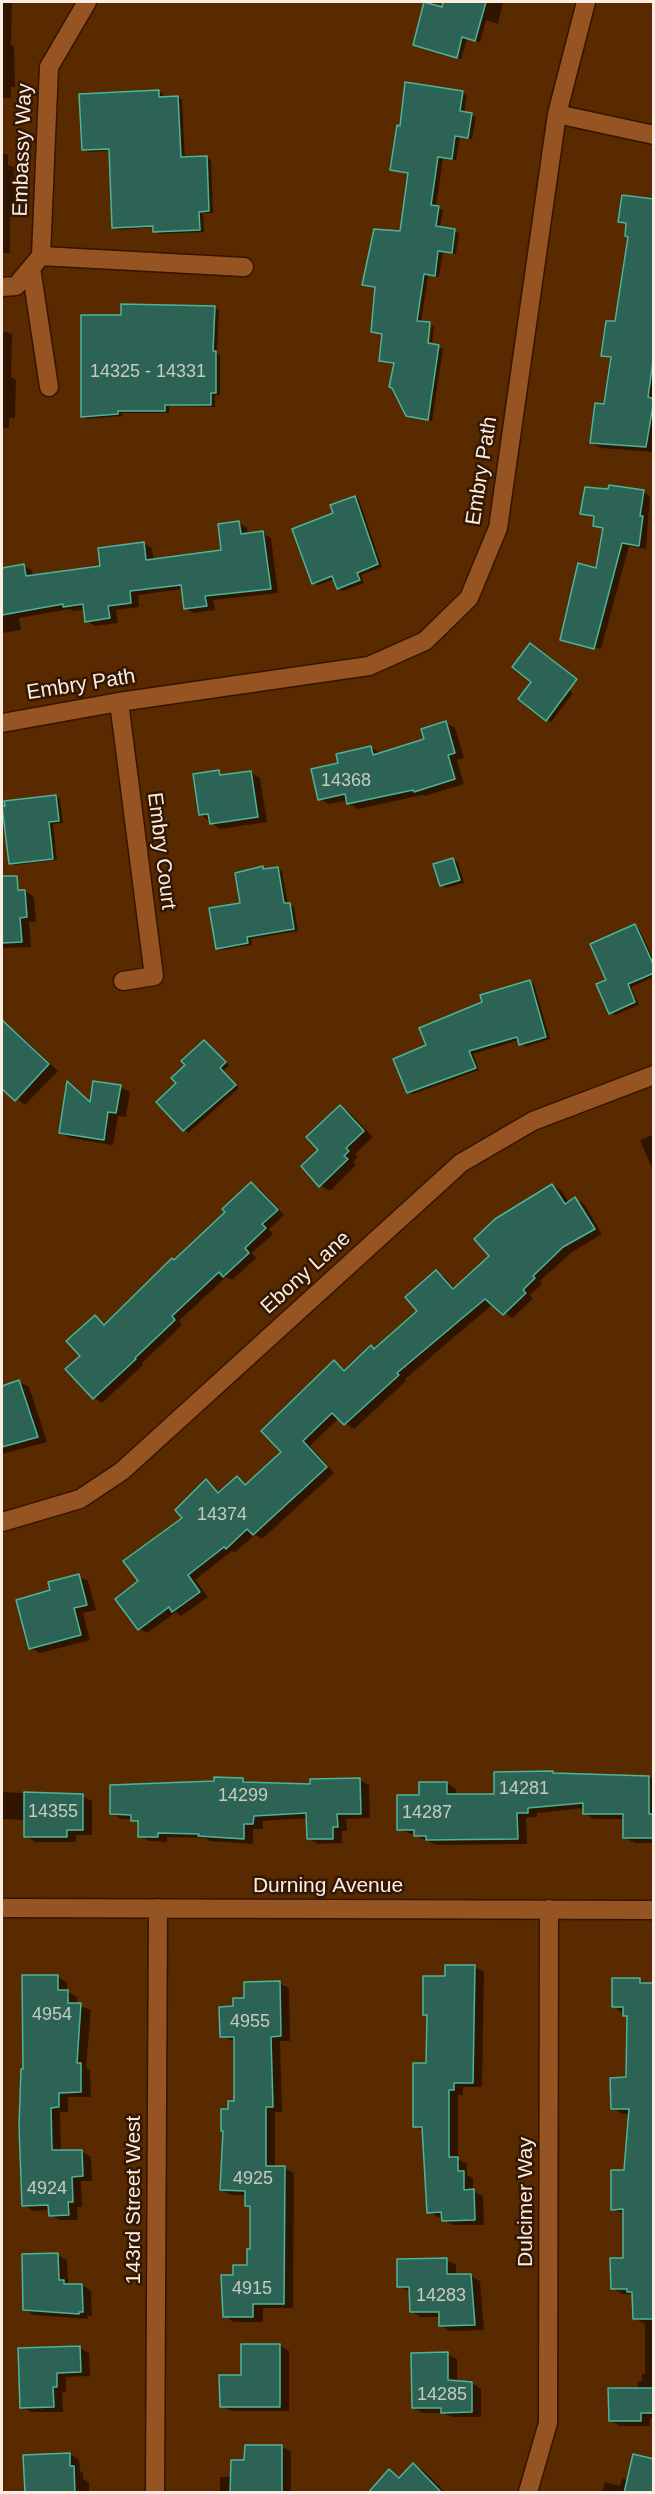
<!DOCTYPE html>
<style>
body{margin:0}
#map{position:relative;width:655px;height:2494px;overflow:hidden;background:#592900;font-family:Arial,sans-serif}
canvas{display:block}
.frame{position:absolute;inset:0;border:3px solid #fcece2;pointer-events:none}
</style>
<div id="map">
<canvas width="655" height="2494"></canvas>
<div class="frame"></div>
</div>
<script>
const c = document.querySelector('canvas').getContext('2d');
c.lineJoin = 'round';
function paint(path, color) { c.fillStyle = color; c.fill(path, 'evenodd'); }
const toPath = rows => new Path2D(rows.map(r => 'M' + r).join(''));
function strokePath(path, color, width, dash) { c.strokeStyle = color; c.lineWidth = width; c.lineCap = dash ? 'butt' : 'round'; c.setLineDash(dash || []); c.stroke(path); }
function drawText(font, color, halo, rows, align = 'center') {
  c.font = font + ' Arial,sans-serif'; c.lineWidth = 5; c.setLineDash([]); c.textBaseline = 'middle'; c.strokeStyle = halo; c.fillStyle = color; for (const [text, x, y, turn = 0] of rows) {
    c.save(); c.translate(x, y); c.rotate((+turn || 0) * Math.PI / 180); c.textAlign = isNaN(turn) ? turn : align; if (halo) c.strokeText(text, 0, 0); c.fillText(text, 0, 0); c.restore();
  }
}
paint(toPath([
 [2,2,12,3,11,45,14,47,15,87,11,87,11,98,2,98],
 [445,2,503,2,498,24,486,20,480,42,467,39,461,59,414,45,443,9],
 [159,91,163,94,163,98,178,97,182,100,185,158,207,157,211,160,213,213,203,213,204,232,159,234,155,231,155,227,118,230,114,227,110,151,88,152,83,149],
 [463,93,467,95,464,114,476,117,472,139,460,137,456,160,443,158,436,207,443,210,440,228,459,233,456,254,443,253,439,277,428,275,421,323,425,350,428,350,432,325,434,326,432,345,443,349,432,421,407,415,395,364,381,360,384,335,372,331,377,288,364,284,402,232,410,174,392,169],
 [2,153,8,155,8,165,14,167,14,207,10,207,10,253,2,253],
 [654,201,654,452,601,448,591,443,606,406,612,360,603,355,617,323,630,237,628,225,620,221],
 [215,307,219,310,217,353,220,355,220,395,215,395,215,407,169,406,169,413,122,413,122,416,87,419,82,416,123,317],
 [2,331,12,334,11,377,16,380,15,418,9,418,9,428,2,428],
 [643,492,650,496,646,549,629,546,601,649,569,642,598,570,604,530,595,525,595,518,581,513],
 [355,497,359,500,382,567,361,575,364,583,343,591,338,588,335,579,318,585,314,583,335,514],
 [239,523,247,528,248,535,263,533,271,538,278,593,213,600,215,610,194,613,185,608,183,589,138,595,139,607,116,610,118,623,95,626,87,621,85,609,73,611,70,609,19,618,21,630,2,633,2,570,23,566,32,570,33,576,102,567,144,544,152,548,154,560,223,551],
 [545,674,573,693,551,722,546,719],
 [445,723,455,728,464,758,457,760,464,784,425,796,422,795,358,809,348,803,348,800,329,804,319,799,340,764,371,747,380,753,426,740],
 [219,772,226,776,250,772,260,778,267,822,220,829,200,814],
 [56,796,60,799,63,823,53,824,57,860,15,865,10,863],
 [453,860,458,862,464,883,446,888,441,885],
 [263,867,267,870,278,869,282,871,288,904,294,907,298,931,251,939,252,945,222,950,217,948],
 [25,891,34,897,36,922,29,922,31,947,2,948,2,893],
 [635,926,639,929,654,960,654,977,631,987,639,1005,615,1015,611,1013,608,980],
 [530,982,534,984,550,1039,525,1047,519,1040,473,1054,479,1070,413,1094,408,1092,428,1046],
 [9,1029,19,1034,58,1071,25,1105,2,1086,2,1038],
 [205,1041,229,1065,223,1071,239,1088,188,1133,158,1102,178,1083,187,1065],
 [68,1083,91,1102,120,1087,130,1092,126,1117,118,1116,113,1145,70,1138,60,1132],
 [340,1107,349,1112,373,1137,355,1154,358,1157,353,1162,356,1165,330,1191,320,1185,320,1150],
 [654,1134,654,1173,640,1140],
 [251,1184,259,1188,284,1215,269,1229,273,1234,252,1253,256,1258,232,1280,226,1277,179,1321,182,1325,142,1363,143,1365,102,1403,94,1398,67,1369,82,1356,95,1316,107,1325,227,1212],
 [552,1185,561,1190,569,1203,575,1199,584,1204,602,1234,572,1252,540,1281,542,1284,530,1295,533,1299,512,1318,493,1304,405,1379,406,1381,354,1429,339,1418,310,1446,334,1473,262,1539,255,1535,235,1552,232,1551,195,1580,208,1597,181,1616,176,1612,147,1633,139,1628,140,1582,206,1481,220,1493,237,1478,248,1485,283,1452,334,1362,346,1371,375,1350,419,1311,436,1272,445,1277,455,1289,492,1256],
 [19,1382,29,1387,47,1442,2,1454,2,1387],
 [78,1576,88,1581,96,1610,83,1613,90,1640,40,1653,30,1648,52,1591],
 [553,1772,556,1774,654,1778,654,1843,635,1843,625,1838,625,1819,594,1819,584,1813,584,1808,537,1813,537,1817,526,1818,527,1844,437,1845,399,1829,420,1797,447,1783,456,1789,456,1796,495,1796],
 [243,1780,249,1784,312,1786,359,1780,369,1785,370,1818,346,1819,347,1831,342,1831,342,1843,318,1844,308,1838,307,1818,263,1821,263,1829,253,1829,253,1844,210,1841,205,1838,167,1837,167,1842,149,1841,139,1836,139,1824,132,1819,121,1819,111,1813],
 [2,1792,82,1796,92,1801,92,1835,76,1835,76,1842,35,1842,26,1836,25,1820,2,1819],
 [475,1967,484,1972,482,2087,463,2087,463,2095,458,2095,458,2159,467,2164,467,2175,473,2178,473,2191,483,2196,484,2225,453,2225,443,2220,443,2217,438,2217,429,2212,424,2131,414,2126,427,2064,428,2016,425,2014,446,1978],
 [58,1977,67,1982,67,1991,77,1997,77,2005,91,2010,86,2068,90,2070,91,2097,68,2097,68,2112,60,2112,61,2152,82,2151,91,2157,92,2181,81,2181,82,2207,77,2207,78,2220,60,2220,50,2215,50,2210,33,2211,23,2205,25,2070],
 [639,1980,648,1985,654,1985,654,2418,650,2418,650,2426,620,2426,610,2420,638,2390,638,2381,642,2381,642,2374,645,2374,645,2324,634,2318,632,2294,622,2294,612,2288,624,2259,624,2214,613,2209,625,2171,630,2114,622,2114,613,2108,628,2079,629,2018,613,2006],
 [279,1983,289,1988,290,2041,280,2041,282,2112,275,2112,275,2168,284,2168,294,2173,293,2308,263,2308,263,2322,234,2322,225,2316,234,2276,248,2267,252,2250,252,2208,247,2205,247,2195,231,2195,222,2190,230,2111,235,2102,235,2042,222,2036,235,2008,246,1999],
 [57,2255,67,2260,68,2283,82,2285,91,2291,92,2316,88,2316,88,2319,34,2315,25,2309],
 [447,2260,456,2265,456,2276,471,2276,480,2281,484,2330,450,2331,440,2325,440,2317,421,2317,411,2311,411,2292,398,2286],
 [279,2345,289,2351,289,2411,231,2411,221,2406,243,2376],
 [80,2348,89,2353,90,2376,66,2377,66,2392,62,2392,63,2412,31,2412,21,2407],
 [447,2354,457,2359,457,2382,472,2383,481,2389,481,2417,452,2417,444,2413,423,2413,414,2408],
 [281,2446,291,2452,291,2492,220,2492,220,2477,232,2477,246,2461],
 [70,2454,79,2460,80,2471,83,2473,83,2479,89,2482,89,2492,26,2492],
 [413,2465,423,2470,445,2492,385,2492,390,2471,401,2478],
 [622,2478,628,2480,654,2492,602,2492,605,2482,620,2486]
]), '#0007');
const building = toPath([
 [424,2,442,7,443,2,486,2,475,41,462,37,457,58,413,45,424,2],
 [405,82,463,91,460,111,472,113,468,138,455,136,452,159,438,157,431,205,439,206,436,226,455,229,452,253,438,251,435,276,424,274,417,321,430,322,428,343,439,345,428,420,406,416,392,388,389,387,394,363,379,361,382,334,371,332,375,287,362,285,374,229,400,231,408,173,390,170,397,125,400,126,405,82],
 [159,90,159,97,178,96,181,157,207,156,209,211,199,212,200,230,153,232,153,226,112,228,109,149,82,150,79,94,159,90],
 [622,195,654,199,654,354,648,397,654,399,646,447,590,443,595,403,604,404,611,357,601,356,606,321,615,321,628,237,625,236,626,223,618,222,622,195],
 [121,304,215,306,213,351,216,351,216,393,211,393,211,405,165,405,165,411,118,411,118,414,81,417,81,315,121,315,121,304],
 [609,485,644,490,640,516,643,516,639,546,622,543,594,649,560,640,578,563,596,568,603,528,593,526,594,516,580,514,585,487,608,489,609,485],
 [355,496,378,564,357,573,360,580,337,589,332,576,312,584,292,529,333,513,330,505,355,496],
 [239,521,241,534,263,531,271,589,205,596,207,606,184,609,181,585,130,591,131,603,108,606,110,618,85,622,83,604,63,607,63,604,2,615,2,568,24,564,26,576,100,566,98,548,144,542,146,560,221,550,218,524,239,521],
 [530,643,577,679,546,721,518,699,531,682,512,667,530,643],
 [446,721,455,753,448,755,455,779,414,792,413,790,347,804,345,794,318,800,311,769,338,763,336,754,371,746,373,755,424,739,421,729,446,721],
 [219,770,220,775,251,771,258,817,210,824,208,814,199,815,193,774,219,770],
 [56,795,59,821,49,822,53,859,9,864,2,806,5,806,4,801,56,795],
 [453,858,460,880,440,886,433,864,453,858],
 [263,866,263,869,278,867,284,903,290,903,294,929,247,937,248,943,216,949,209,908,240,903,235,873,263,866],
 [2,876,17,876,18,890,25,890,27,917,20,918,22,942,2,943,2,876],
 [635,924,654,966,654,973,628,984,635,1002,609,1014,596,984,606,980,590,944,635,924],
 [530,980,546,1037,519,1045,517,1037,469,1051,476,1068,407,1093,393,1059,426,1045,419,1028,482,1002,480,995,530,980],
 [2,1020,49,1064,15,1101,2,1089,2,1020],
 [204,1040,226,1062,220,1068,236,1085,183,1131,156,1102,176,1083,171,1078,185,1065,181,1061,204,1040],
 [67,1081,90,1102,93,1081,121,1085,116,1113,108,1112,104,1140,59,1133,67,1081],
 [340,1105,364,1131,346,1148,349,1151,344,1156,348,1159,319,1187,301,1166,318,1150,306,1137,340,1105],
 [251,1182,278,1210,262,1224,266,1228,245,1248,249,1253,223,1277,219,1272,172,1316,175,1320,135,1358,136,1359,93,1399,65,1369,80,1356,66,1341,95,1315,104,1325,172,1258,174,1260,225,1212,222,1209,251,1182],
 [552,1184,565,1204,575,1197,595,1229,563,1247,533,1276,535,1278,523,1290,526,1293,503,1315,485,1299,397,1373,399,1375,344,1425,332,1413,303,1441,327,1467,253,1535,247,1529,226,1549,224,1547,188,1575,200,1592,172,1612,169,1607,138,1630,115,1599,138,1581,123,1561,182,1518,175,1510,206,1479,218,1493,237,1476,245,1485,281,1452,261,1431,334,1360,344,1371,371,1345,374,1349,417,1311,405,1297,436,1270,453,1289,489,1256,474,1239,495,1219,552,1184],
 [19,1380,38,1437,2,1447,2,1386,19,1380],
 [79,1574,87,1605,74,1608,81,1635,29,1649,16,1600,50,1590,48,1582,79,1574],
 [553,1771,553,1773,649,1776,649,1814,654,1814,654,1838,623,1838,623,1814,583,1814,583,1803,528,1808,528,1813,517,1813,518,1839,426,1840,426,1836,414,1836,414,1830,397,1830,397,1795,419,1795,419,1782,447,1782,447,1794,494,1794,494,1772,553,1771],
 [214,1777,243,1778,243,1782,310,1784,310,1779,360,1778,361,1814,337,1814,338,1827,333,1827,333,1839,307,1839,306,1813,254,1816,253,1824,244,1824,244,1839,198,1836,199,1834,158,1833,158,1837,138,1837,138,1821,131,1821,131,1815,110,1814,110,1785,214,1781,214,1777],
 [24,1792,83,1794,83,1830,67,1830,67,1837,24,1837,24,1792],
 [445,1965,475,1965,473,2083,454,2083,454,2090,449,2090,449,2157,458,2157,458,2171,464,2171,464,2190,474,2189,475,2220,442,2221,441,2212,427,2213,422,2127,413,2127,413,2063,426,2063,427,2015,423,2015,423,1976,445,1976,445,1965],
 [22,1975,58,1975,58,1990,68,1990,68,2003,81,2003,77,2063,81,2063,81,2092,59,2093,59,2107,51,2108,52,2150,82,2150,83,2176,72,2177,73,2202,68,2202,69,2215,49,2216,48,2205,22,2206,19,2126,21,2069,23,2069,22,1975],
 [612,1978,640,1978,640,1983,654,1983,654,2319,633,2319,632,2292,627,2292,627,2289,611,2289,610,2258,623,2258,623,2209,611,2210,611,2170,624,2170,629,2109,611,2109,610,2078,626,2077,627,2016,623,2016,623,2007,612,2007,612,1978],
 [280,1981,281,2036,271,2037,273,2107,266,2107,266,2166,285,2166,284,2304,253,2304,253,2317,223,2317,221,2275,233,2275,233,2265,247,2265,247,2249,250,2249,250,2206,245,2206,245,2191,220,2190,223,2131,221,2131,221,2109,228,2109,228,2101,234,2101,234,2037,220,2037,219,2007,233,2006,233,1998,244,1998,244,1982,280,1981],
 [58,2253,59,2280,64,2280,64,2284,82,2284,83,2312,79,2312,79,2314,23,2310,22,2254,58,2253],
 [447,2258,447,2274,471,2274,475,2325,439,2326,439,2312,410,2312,409,2287,397,2287,397,2259,447,2258],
 [241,2344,280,2344,280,2407,220,2407,219,2375,241,2375,241,2344],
 [80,2346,81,2372,57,2373,57,2387,53,2387,54,2407,20,2408,18,2348,80,2346],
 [448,2352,448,2380,472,2382,472,2412,441,2413,441,2408,412,2408,411,2353,448,2352],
 [608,2388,654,2388,654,2413,641,2413,641,2421,609,2421,608,2388],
 [245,2445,282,2445,282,2493,230,2493,231,2460,244,2460,245,2445],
 [70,2453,70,2466,74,2466,75,2493,25,2493,23,2455,70,2453],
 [633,2454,654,2459,654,2493,624,2493,633,2454],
 [413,2463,442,2493,368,2493,389,2469,399,2478,413,2463]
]);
paint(building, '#2d6355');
strokePath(building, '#48b69b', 1.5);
const minor = toPath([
 [557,114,654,135],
 [41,256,244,267],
 [31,268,49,387],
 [2,287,16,286,41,256,49,67,87,2],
 [119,702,154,976,123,981],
 [2,723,119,702,369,666,425,641,469,598,498,528,557,114,586,2],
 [2,1522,80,1499,122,1471,461,1163,533,1121,654,1075],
 [2,1908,654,1910],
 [155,2492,158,1908],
 [528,2492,548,2423,549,1909]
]);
strokePath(minor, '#351400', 21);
strokePath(minor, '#965422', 18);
drawText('18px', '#c8cabf', null, [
 ["14325 - 14331",148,372],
 ["14368",346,781],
 ["14374",222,1515],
 ["14281",524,1789],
 ["14299",243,1796],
 ["14355",53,1812],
 ["14287",427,1813],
 ["4954",52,2015],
 ["4955",250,2022],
 ["4925",253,2179],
 ["4924",47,2189],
 ["4915",252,2289],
 ["14283",441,2296],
 ["14285",442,2395]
]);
drawText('21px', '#fcece2', '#321703', [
 ["Embassy Way",23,150,-88],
 ["Embry Path",482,471,-81],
 ["Embry Path",81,685,-9],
 ["Embry Court",161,851,83],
 ["Ebony Lane",306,1273,-42],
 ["Durning Avenue",328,1886],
 ["143rd Street West",134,2200,-90],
 ["Dulcimer Way",526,2202,-90]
]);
</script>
